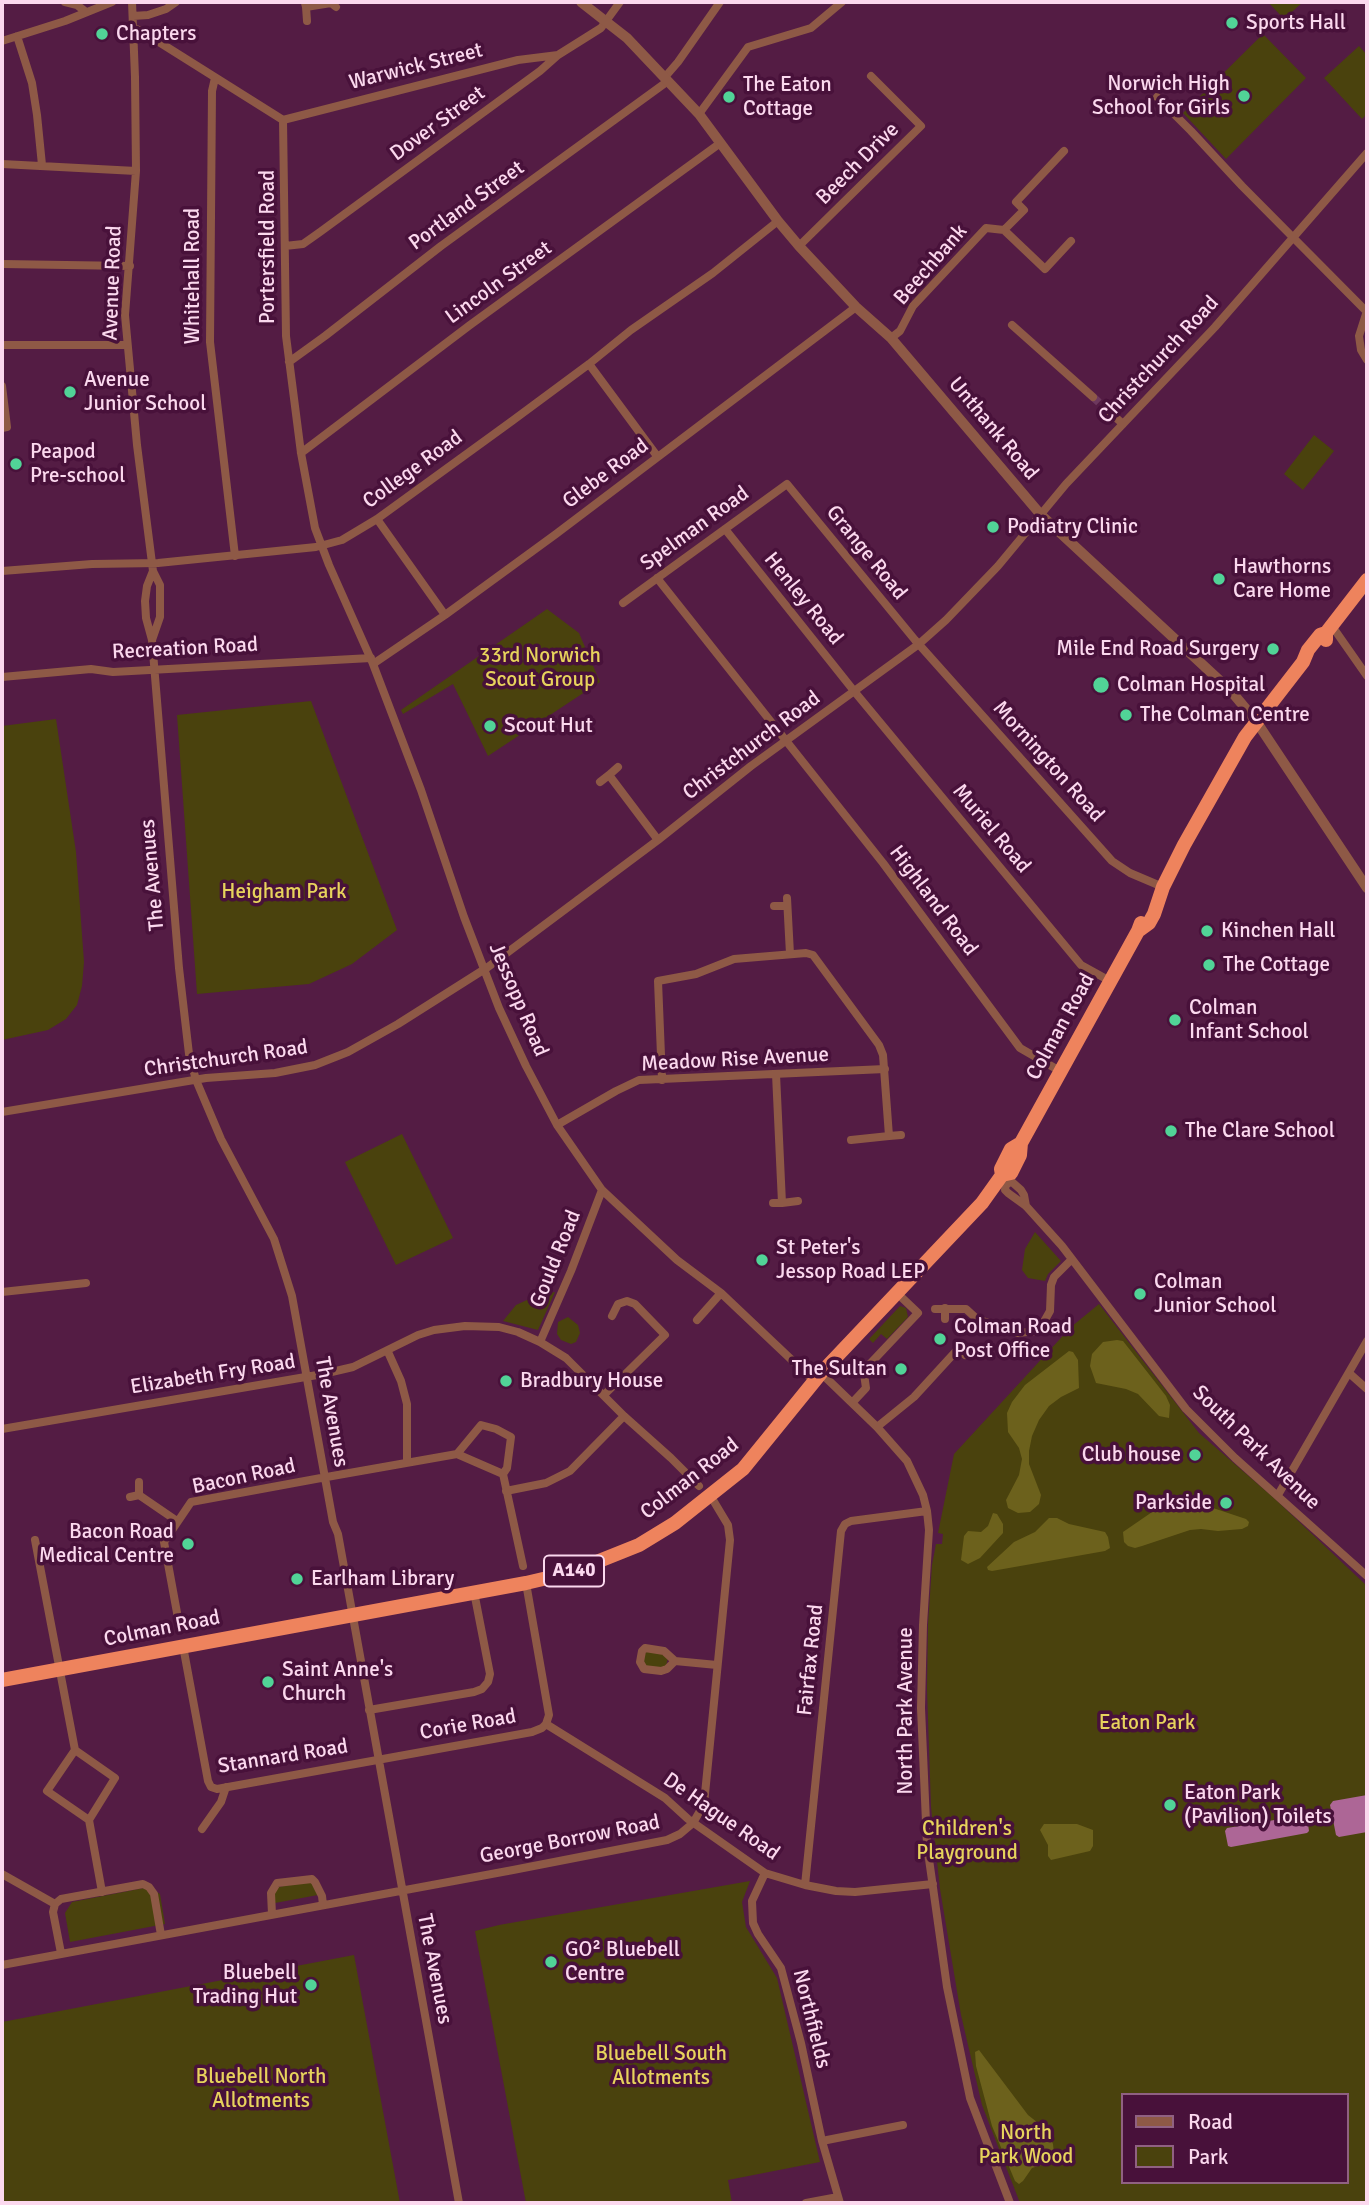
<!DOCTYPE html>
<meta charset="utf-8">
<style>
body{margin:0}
#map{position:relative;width:1369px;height:2205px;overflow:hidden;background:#541c44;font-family:Signika,sans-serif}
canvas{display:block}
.frame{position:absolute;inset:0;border:4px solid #fbd8ee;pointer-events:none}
.legend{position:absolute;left:1121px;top:2093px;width:228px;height:91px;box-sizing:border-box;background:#48113a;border:2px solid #906182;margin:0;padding:9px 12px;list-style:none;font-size:21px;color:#fbd8ee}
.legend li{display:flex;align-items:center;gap:14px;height:35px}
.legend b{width:35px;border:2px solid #906182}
</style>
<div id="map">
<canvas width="1369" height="2205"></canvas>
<div class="frame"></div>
<ul class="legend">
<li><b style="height:9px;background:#8e5946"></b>Road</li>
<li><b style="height:19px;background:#4a420d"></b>Park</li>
</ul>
</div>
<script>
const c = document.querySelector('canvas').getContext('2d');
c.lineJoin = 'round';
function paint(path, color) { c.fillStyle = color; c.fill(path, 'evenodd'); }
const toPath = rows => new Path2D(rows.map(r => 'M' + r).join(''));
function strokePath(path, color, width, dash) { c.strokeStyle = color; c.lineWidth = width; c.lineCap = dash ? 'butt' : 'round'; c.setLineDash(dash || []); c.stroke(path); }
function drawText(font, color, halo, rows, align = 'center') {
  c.font = font + ' Signika,sans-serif'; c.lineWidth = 7; c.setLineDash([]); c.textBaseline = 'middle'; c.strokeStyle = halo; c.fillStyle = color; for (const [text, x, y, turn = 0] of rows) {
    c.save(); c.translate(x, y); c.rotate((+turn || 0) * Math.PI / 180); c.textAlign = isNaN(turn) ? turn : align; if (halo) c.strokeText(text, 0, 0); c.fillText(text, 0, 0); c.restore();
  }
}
paint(toPath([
 [1268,2,1303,2,1284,19],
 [1263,34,1306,78,1226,159,1183,113],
 [1359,46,1367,55,1367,114,1362,119,1324,78],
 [1314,435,1334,451,1303,490,1284,474],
 [547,609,579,633,600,682,488,756,453,684,403,714,401,710],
 [311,701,397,930,352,964,309,984,197,994,177,715],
 [56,719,76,852,84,962,82,986,77,1005,66,1019,48,1030,2,1040,2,726],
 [402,1134,453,1238,396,1265,345,1162],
 [1035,1232,1061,1261,1048,1274,1045,1281,1028,1278,1022,1270,1025,1249],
 [555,1292,538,1330,503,1321,516,1305,540,1294],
 [1099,1304,1199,1433,1274,1498,1367,1586,1367,2203,1020,2203,982,2105,961,2015,940,1889,931,1807,927,1689,928,1624,932,1565,936,1544,942,1544,943,1534,938,1533,954,1454,1071,1327],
 [1122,2095,1346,2095,1346,2182,1122,2182],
 [900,1306,906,1308,908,1317,887,1339,881,1334,873,1343,869,1339],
 [568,1317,578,1325,580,1333,576,1342,571,1344,561,1340,557,1334,558,1322],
 [647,1651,657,1651,668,1658,666,1666,662,1668,645,1666,643,1656],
 [750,1881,742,1902,746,1927,777,1978,820,2162,728,2180,732,2203,526,2203,475,1931,499,1925],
 [307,1882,312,1883,318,1895,275,1903,275,1890,278,1887],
 [149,1887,160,1894,165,1924,70,1942,65,1913,72,1902],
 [354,1955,400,2203,2,2203,2,2022]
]), '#4a420d');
paint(toPath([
 [1117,1340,1123,1341,1166,1396,1170,1405,1169,1418,1159,1416,1138,1394,1126,1389,1096,1383,1090,1366,1092,1354,1103,1342],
 [1069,1351,1073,1352,1078,1360,1079,1388,1061,1397,1049,1406,1039,1420,1032,1436,1029,1451,1029,1464,1041,1495,1039,1504,1030,1512,1018,1513,1008,1508,1006,1500,1019,1475,1022,1459,1019,1448,1008,1432,1007,1413,1012,1402,1025,1385],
 [1171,1494,1246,1519,1249,1522,1248,1526,1242,1529,1218,1531,1201,1529,1190,1530,1142,1546,1135,1548,1128,1546,1124,1542,1123,1532,1155,1510,1167,1495],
 [993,1513,997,1514,1003,1524,1003,1533,980,1558,968,1564,961,1560,964,1536,968,1531,981,1532,988,1526],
 [1049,1518,1057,1518,1069,1524,1105,1532,1108,1537,1110,1548,1105,1551,992,1571,988,1570,987,1567,1014,1542,1035,1532],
 [1044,1824,1077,1824,1093,1830,1093,1846,1090,1851,1051,1860,1048,1856,1048,1845,1040,1830],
 [979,2050,1028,2115,1047,2130,1053,2144,1054,2154,1048,2163,1032,2168,1023,2181,1019,2184,1015,2181,992,2126,976,2066,975,2052]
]), '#6c611c');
paint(toPath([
 [1367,1795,1367,1832,1339,1837,1336,1835,1330,1805,1333,1801],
 [1304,1815,1307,1817,1309,1831,1307,1833,1231,1847,1228,1846,1225,1831,1227,1828]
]), '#ad6696');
strokePath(toPath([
 [1093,397,1105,408]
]), '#6d385e', 8, [8, 4]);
strokePath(toPath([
 [65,2,77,5,86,12],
 [132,2,135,77,136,171,125,315,137,445,153,571,160,585,160,617,152,640],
 [305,3,306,7,331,3,336,7],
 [306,7,307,21],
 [133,16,148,15,166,9,176,2],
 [134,28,143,32,283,120,286,336,301,453,315,528,329,565,373,664,421,790,464,917,499,1008,526,1066,557,1125,602,1190,677,1260,721,1293,814,1381],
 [17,36,32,83,37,115,42,165],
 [2,41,65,21,112,2],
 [665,77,678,62,720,2],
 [215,78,212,91,210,342,235,556],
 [1157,97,1191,131,1242,186,1366,311],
 [699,114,748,47,811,28,842,2],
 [283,120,518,60,558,55],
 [2,164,136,171],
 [1004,230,1045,269,1071,241],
 [285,246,303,244,320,232,540,71,558,55,601,28,620,2],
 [799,246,921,126,871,76],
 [2,264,130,266],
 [1367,311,1359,336,1361,350,1367,360],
 [1012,325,1093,397],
 [891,338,900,331,913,306,986,228,1004,230,1024,210,1016,202,1064,151],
 [2,345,127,345],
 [289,362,325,336,441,246,668,81],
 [589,364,657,456],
 [2,386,7,427,2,428],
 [1105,408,1123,424],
 [301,453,470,325,719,144],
 [377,519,445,615],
 [725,529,854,691,1081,965,1110,981],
 [2,571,92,564,158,563,316,547,342,540,377,519,512,421,589,364,631,330,713,273,778,221],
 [153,571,147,586,145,601,146,618,152,640,179,968,189,1054,196,1080,221,1139,274,1239,292,1296,333,1522,338,1534,459,2203],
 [657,578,883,863,1020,1048,1060,1071],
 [623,603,787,484,915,640,1112,861,1130,873,1163,887],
 [1332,626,1367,676],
 [373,664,445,615,556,534,856,307],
 [2,677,91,669,113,672,371,658],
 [609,775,618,767],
 [600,782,609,775,658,840],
 [787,898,790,954],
 [774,906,787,906],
 [662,1080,658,981,696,974,734,959,806,953,813,955,879,1045,883,1055,889,1136,851,1140],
 [2,1112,206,1078,275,1073,315,1065,348,1052,398,1024,488,967,658,840,751,766,919,644,946,620,998,566,1066,484,1215,327,1367,153],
 [557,1125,616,1091,639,1080,885,1069],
 [889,1136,901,1135],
 [1003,1182,1006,1184,1012,1182,1021,1190,1024,1195,1026,1206],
 [1006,1184,1005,1190,1008,1193,1026,1206,1062,1246,1186,1409,1235,1458,1367,1576],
 [773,1203,782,1203,776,1074],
 [782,1203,798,1201],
 [2,1292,86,1283],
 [945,1308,945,1319],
 [935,1309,966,1309,977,1319,1018,1333,1036,1331,1041,1327,1050,1311,1051,1285,1054,1277,1072,1259],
 [697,1320,721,1293],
 [540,1342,571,1271,602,1190],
 [388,1352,401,1381,407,1404,407,1462],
 [821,1373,877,1427,907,1461,923,1495,927,1511,929,1530,923,1625,921,1708,927,1845,947,1987,970,2098,1010,2203],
 [1349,1373,1367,1389],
 [604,1395,665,1335,635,1304,627,1301,618,1304,612,1316],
 [852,1403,866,1388,864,1374,867,1367,918,1313,898,1294],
 [877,1427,914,1397,958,1349,965,1355],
 [2,1429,323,1374,353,1367,418,1335,434,1330,465,1326,499,1327,518,1332,540,1342,566,1358,624,1416,671,1458,699,1486],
 [457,1454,481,1425,496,1429,511,1437,507,1468,503,1474],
 [139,1482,139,1495],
 [506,1491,546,1483,570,1471,624,1416],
 [1278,1495,1367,1341],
 [130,1497,139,1495,177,1521],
 [35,1540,75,1750],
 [180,1629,164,1542,191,1502,321,1478,457,1454,503,1474,523,1566],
 [183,1646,208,1781,211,1787,217,1789,532,1732,542,1728,546,1724,549,1715,526,1583],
 [675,1661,667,1669,661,1671,644,1669,640,1662,642,1651,645,1648,664,1651,675,1661,717,1665],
 [369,1710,474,1692,482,1689,488,1682,490,1674,474,1592],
 [546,1724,665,1798,688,1819,765,1873,805,1885,836,1891,855,1892,933,1884],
 [89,1820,47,1791,75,1750,115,1778,89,1820,102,1892],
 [202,1829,221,1802,226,1787],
 [765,1873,752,1901,753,1923,758,1934,781,1968,801,2043,822,2141,840,2203],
 [2,1874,55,1904],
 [805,1885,841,1531,845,1524,851,1521,927,1511],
 [272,1914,271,1893,277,1883,312,1879,315,1882,322,1896,323,1905],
 [61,1953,53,1912,55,1904,61,1899,143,1884,149,1887,154,1894,161,1935],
 [2,1965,513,1870,667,1840,680,1834,693,1823,704,1804,730,1540,728,1525,710,1495],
 [822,2141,903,2125],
 [806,2203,838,2197]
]), '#8e5946', 8);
strokePath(toPath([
 [581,2,627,38,699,114,778,221,799,246,856,307,891,338,1041,515,1231,691,1256,721,1367,888]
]), '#8e5946', 10);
strokePath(toPath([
 [1326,640,1326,633,1367,580],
 [1138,931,1149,923,1154,914,1163,887,1184,845,1245,737,1303,662,1308,650,1320,635,1326,633],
 [1002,1175,1011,1173,1020,1155,1021,1143,1138,931,1141,923],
 [2,1680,526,1583,560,1575,589,1565,639,1545,675,1523,743,1469,821,1373,982,1203,1002,1175,1001,1169,1011,1149,1021,1143]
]), '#ee835d', 14);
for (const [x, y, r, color] of [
 [1232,23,7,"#51d397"],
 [102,34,7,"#51d397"],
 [1244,96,7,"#51d397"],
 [729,97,7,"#51d397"],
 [70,392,7,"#51d397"],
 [16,464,7,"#51d397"],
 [993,527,7,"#51d397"],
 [1219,579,7,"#51d397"],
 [1273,649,7,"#51d397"],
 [1101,685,9,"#51d397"],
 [1126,715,7,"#51d397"],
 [490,726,7,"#51d397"],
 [1207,931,7,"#51d397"],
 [1209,965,7,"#51d397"],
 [1175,1020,7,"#51d397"],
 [1171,1131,7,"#51d397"],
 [762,1260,7,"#51d397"],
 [1140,1294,7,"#51d397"],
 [940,1339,7,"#51d397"],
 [901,1369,7,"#51d397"],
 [506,1381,7,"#51d397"],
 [1195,1455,7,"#51d397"],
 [1226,1503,7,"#51d397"],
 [188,1544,7,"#51d397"],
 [297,1579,7,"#51d397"],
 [268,1682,7,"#51d397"],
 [1170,1805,7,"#51d397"],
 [551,1962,7,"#51d397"],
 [311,1985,7,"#51d397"]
]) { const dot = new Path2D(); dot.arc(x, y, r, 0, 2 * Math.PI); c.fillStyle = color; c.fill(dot); strokePath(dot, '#48113a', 2.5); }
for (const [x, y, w] of [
 [574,1571,60]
]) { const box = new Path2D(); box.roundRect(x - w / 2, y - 15.5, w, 31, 5); c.fillStyle = '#48113a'; c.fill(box); strokePath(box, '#fbd8ee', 2); }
drawText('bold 19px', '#fbd8ee', null, [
 ["A140",574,1571]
]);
drawText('21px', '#fbd8ee', '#48113a', [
 ["Sports Hall",1246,23],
 ["Chapters",116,34],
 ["Norwich High",1230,84,"right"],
 ["School for Girls",1230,108,"right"],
 ["The Eaton",743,85],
 ["Cottage",743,109],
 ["Avenue",84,380],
 ["Junior School",84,404],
 ["Peapod",30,452],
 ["Pre-school",30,476],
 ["Podiatry Clinic",1007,527],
 ["Hawthorns",1233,567],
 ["Care Home",1233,591],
 ["Mile End Road Surgery",1259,649,"right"],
 ["Colman Hospital",1117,685],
 ["The Colman Centre",1140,715],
 ["Scout Hut",504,726],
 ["Kinchen Hall",1221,931],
 ["The Cottage",1223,965],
 ["Colman",1189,1008],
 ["Infant School",1189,1032],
 ["The Clare School",1185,1131],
 ["St Peter's",776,1248],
 ["Jessop Road LEP",776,1272],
 ["Colman",1154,1282],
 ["Junior School",1154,1306],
 ["Colman Road",954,1327],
 ["Post Office",954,1351],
 ["The Sultan",887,1369,"right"],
 ["Bradbury House",520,1381],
 ["Club house",1181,1455,"right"],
 ["Parkside",1212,1503,"right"],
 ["Bacon Road",174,1532,"right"],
 ["Medical Centre",174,1556,"right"],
 ["Earlham Library",311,1579],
 ["Saint Anne's",282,1670],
 ["Church",282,1694],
 ["Eaton Park",1184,1793],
 ["(Pavilion) Toilets",1184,1817],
 ["GO² Bluebell",565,1950],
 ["Centre",565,1974],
 ["Bluebell",297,1973,"right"],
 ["Trading Hut",297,1997,"right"]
], 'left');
drawText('21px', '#fbd8ee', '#48113a', [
 ["Warwick Street",416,67,-14],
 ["Dover Street",438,124,-36],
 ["Beech Drive",858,164,-45],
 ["Portland Street",467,206,-36],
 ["Portersfield Road",268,247,-90],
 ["Beechbank",931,265,-49],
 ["Whitehall Road",193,276,-90],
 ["Avenue Road",113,283,-88],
 ["Lincoln Street",499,283,-36],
 ["Christchurch Road",1159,360,-47],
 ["Unthank Road",993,429,50],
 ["College Road",413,470,-36],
 ["Glebe Road",606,474,-37],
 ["Spelman Road",695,529,-36],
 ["Grange Road",866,553,51],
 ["Henley Road",803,599,51],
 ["Recreation Road",185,649,-3],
 ["Christchurch Road",752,746,-37],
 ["Mornington Road",1048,762,48],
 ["Muriel Road",991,829,50],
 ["The Avenues",153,875,-95],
 ["Highland Road",933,901,53],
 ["Jessopp Road",518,1000,67],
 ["Colman Road",1061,1027,-61],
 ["Christchurch Road",226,1059,-8],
 ["Meadow Rise Avenue",735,1060,-3],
 ["Gould Road",556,1259,-68],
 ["Elizabeth Fry Road",213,1375,-9],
 ["The Avenues",331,1412,80],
 ["South Park Avenue",1256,1448,44],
 ["Bacon Road",244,1477,-12],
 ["Colman Road",690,1479,-38],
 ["Colman Road",162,1629,-11],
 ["Fairfax Road",811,1660,-84],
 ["North Park Avenue",906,1711,-90],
 ["Corie Road",468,1725,-10],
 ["Stannard Road",283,1757,-9],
 ["De Hague Road",721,1817,35],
 ["George Borrow Road",570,1840,-11],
 ["The Avenues",434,1969,79],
 ["Northfields",811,2019,76]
]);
drawText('21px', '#e7d35c', '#48113a', [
 ["33rd Norwich",540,656],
 ["Scout Group",540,680],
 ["Heigham Park",284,892],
 ["Eaton Park",1147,1723],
 ["Children's",967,1829],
 ["Playground",967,1853],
 ["Bluebell South",661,2054],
 ["Allotments",661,2078],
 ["Bluebell North",261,2077],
 ["Allotments",261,2101],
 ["North",1026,2133],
 ["Park Wood",1026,2157]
]);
</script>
